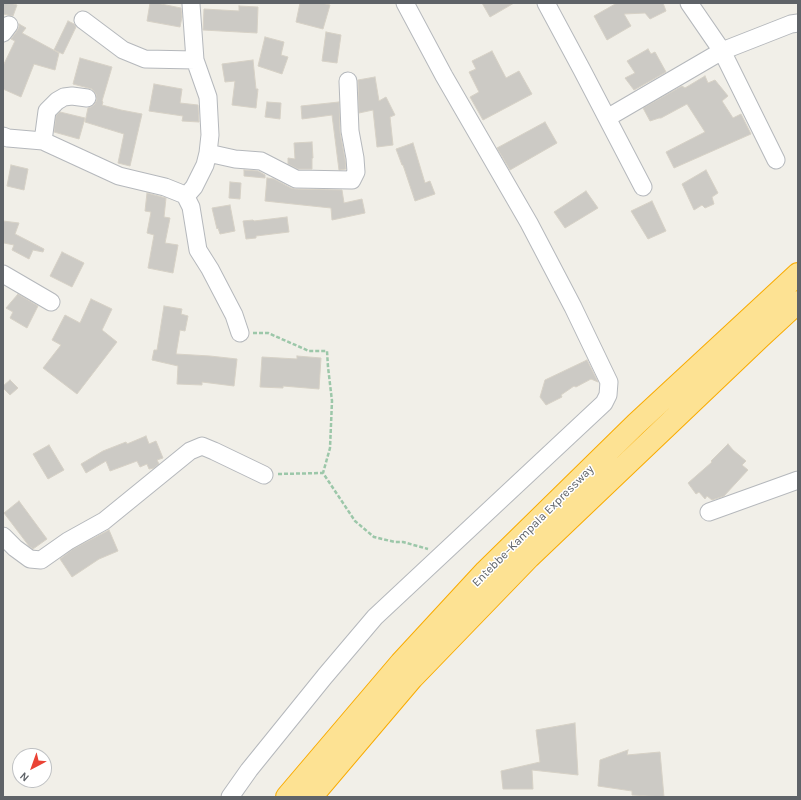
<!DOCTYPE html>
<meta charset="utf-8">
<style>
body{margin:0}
#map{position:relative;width:801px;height:800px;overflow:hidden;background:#f1efe8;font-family:Karla,sans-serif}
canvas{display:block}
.frame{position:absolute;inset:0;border:4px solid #5f6368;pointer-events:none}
.north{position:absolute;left:12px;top:748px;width:40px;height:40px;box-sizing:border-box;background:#fff;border:1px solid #bfc1c3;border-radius:50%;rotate:221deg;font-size:11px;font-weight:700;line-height:16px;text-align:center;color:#5f6368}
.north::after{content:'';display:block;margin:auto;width:14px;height:18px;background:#ea4335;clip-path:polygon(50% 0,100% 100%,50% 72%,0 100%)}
</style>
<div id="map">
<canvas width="801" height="800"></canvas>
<div class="frame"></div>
<div class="north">N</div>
</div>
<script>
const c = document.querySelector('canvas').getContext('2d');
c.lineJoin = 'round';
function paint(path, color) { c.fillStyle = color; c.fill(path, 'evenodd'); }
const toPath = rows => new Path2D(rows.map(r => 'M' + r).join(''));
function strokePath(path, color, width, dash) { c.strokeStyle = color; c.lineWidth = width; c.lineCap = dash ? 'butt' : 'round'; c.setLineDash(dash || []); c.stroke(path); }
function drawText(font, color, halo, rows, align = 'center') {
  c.font = font + ' Karla,sans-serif'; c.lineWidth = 3; c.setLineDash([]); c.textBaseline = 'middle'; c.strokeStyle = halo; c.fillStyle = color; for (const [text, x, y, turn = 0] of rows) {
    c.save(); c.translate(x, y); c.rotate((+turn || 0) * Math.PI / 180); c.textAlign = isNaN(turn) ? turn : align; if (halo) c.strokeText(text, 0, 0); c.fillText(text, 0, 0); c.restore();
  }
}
const building = toPath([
 [3,3,10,3,17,5,13,16,3,14,3,3],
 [150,3,156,3,181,8,182,17,180,27,147,21,150,3],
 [300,3,321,3,330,5,323,29,296,22,300,3],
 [482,3,514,3,490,17,482,3],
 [617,3,663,3,666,11,650,19,645,13,624,14,631,26,607,40,594,16,617,3],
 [239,6,258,7,257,33,203,30,204,9,239,11,239,6],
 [68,21,74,24,76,27,63,54,54,50,68,21],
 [19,24,26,28,22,33,59,53,55,70,34,64,21,97,3,89,3,66,15,41,11,39,17,31,19,27,19,24],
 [326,32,341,35,337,63,322,61,326,32],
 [265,37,284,42,281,55,288,57,282,74,258,66,265,37],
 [648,49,651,54,655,52,666,72,634,90,625,78,635,73,627,61,648,49],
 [492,51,506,78,519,71,532,94,483,120,470,97,479,92,469,72,476,69,472,61,492,51],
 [80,58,112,67,102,101,103,102,102,105,121,110,142,114,130,166,118,163,124,134,85,122,88,108,91,107,95,104,97,99,96,94,92,89,73,84,80,58],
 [253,60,256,89,258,89,256,108,232,105,235,81,225,82,222,64,253,60],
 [705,76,708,83,715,80,728,96,722,101,733,118,741,114,751,134,674,168,666,152,705,132,687,104,661,118,659,118,650,121,643,108,682,86,685,88,705,76],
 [375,77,379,101,386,97,395,115,390,117,393,145,377,147,373,110,359,113,358,80,375,77],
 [154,84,182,89,180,103,198,105,199,122,182,121,183,116,149,111,154,84],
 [267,102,281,103,280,119,265,117,267,102],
 [339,102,340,132,345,159,346,169,340,170,339,170,332,115,302,119,301,106,339,102],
 [60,112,85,118,79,139,54,132,56,116,60,112],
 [545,122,557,143,510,170,497,148,545,122],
 [312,142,313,158,312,158,312,169,298,169,288,164,288,158,295,159,294,143,312,142],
 [413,143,425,183,430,181,435,194,415,201,403,165,402,165,396,149,413,143],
 [11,165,28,169,24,190,7,186,11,165],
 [244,170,258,171,265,175,265,178,244,176,244,170],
 [706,170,718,193,712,197,714,204,705,208,702,205,694,210,682,184,706,170],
 [267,178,274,179,291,188,295,189,342,190,344,203,362,199,365,213,332,220,331,208,265,201,267,178],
 [230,182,241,183,240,199,229,198,230,182],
 [586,191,598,208,565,228,554,212,586,191],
 [147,193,166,198,164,217,170,218,165,243,178,245,173,273,148,268,154,235,147,233,151,212,145,211,147,193],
 [652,201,666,231,648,239,631,211,652,201],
 [230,205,235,231,220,234,218,228,217,229,212,208,230,205],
 [287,217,289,232,256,236,256,238,246,239,243,221,253,220,254,221,287,217],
 [3,221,19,223,15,234,44,249,43,252,33,250,29,259,12,250,14,245,4,243,3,221],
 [62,252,84,263,72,287,50,276,62,252],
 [18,294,38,306,27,328,10,318,13,312,6,308,18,294],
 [91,299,112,309,102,330,117,342,77,394,43,368,61,345,52,340,65,315,80,323,91,299],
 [164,306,182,309,181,314,188,316,185,331,180,330,176,354,210,356,237,359,234,386,202,382,202,385,177,384,178,366,152,360,154,350,157,350,164,306],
 [297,356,321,358,319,389,283,386,283,388,260,387,262,357,297,359,297,356],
 [587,360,598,382,591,379,576,387,574,386,561,395,562,397,546,405,540,397,545,380,587,360],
 [10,380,18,388,10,395,3,388,3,386,10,380],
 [146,436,149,444,156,441,163,458,157,460,159,464,154,468,149,469,147,464,140,467,137,461,110,471,106,461,86,473,81,464,103,451,126,442,127,444,146,436],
 [728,444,733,450,746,461,742,465,748,470,724,496,712,500,707,496,705,499,699,492,696,494,688,483,712,462,711,461,728,444],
 [49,445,64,470,48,479,33,454,49,445],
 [19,501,47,539,33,549,29,546,4,513,19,501],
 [109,530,118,551,99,559,72,577,60,559,73,549,109,530],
 [575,723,578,775,532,770,533,789,503,789,501,771,540,762,536,730,575,723],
 [628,750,627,755,660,752,664,797,632,795,632,791,598,786,600,760,628,750]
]);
paint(building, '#cccac5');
strokePath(building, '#d6d1c6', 1);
const minor = toPath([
 [546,3,582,70,643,187],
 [689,3,722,51,776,160],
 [83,20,123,50,145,59,195,60],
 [3,33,9,25],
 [607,118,722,51,791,24,798,23],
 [3,136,8,138,43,141,119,176,165,187,185,195,191,207,198,250,210,269,234,315,240,333],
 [43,141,47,111,57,101,64,97,72,96,87,98],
 [208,153,235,159,261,161,296,179,352,180,356,172,355,158,350,131,348,81],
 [185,195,187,195,194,187,205,165,208,153,210,135,208,97,195,60,191,4],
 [3,274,51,302],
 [709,512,798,480],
 [3,536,15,548,30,559,41,560,68,541,104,521,190,451,202,446,214,451,264,475],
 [230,797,249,770,325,676,375,617,604,403,608,395,609,382,573,307,529,223,444,76,405,3]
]);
const highway = toPath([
 [287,797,401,663,486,571,636,424,798,274],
 [311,797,412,678,529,557,760,337,798,302]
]);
strokePath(minor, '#b5b8bc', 19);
strokePath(highway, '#f9ab00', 24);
strokePath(toPath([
 [253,333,268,333,309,351,327,351,328,367,332,401,330,448,323,473,355,521,374,537,395,542,403,542,428,549],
 [278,474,323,473]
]), '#9cc7a9', 2.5, [4, 2]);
strokePath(minor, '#fff', 17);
strokePath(highway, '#fde293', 22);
drawText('12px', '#5f6368', '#fff', [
 ["Entebbe–Kampala Expressway",533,526,-45]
]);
</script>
